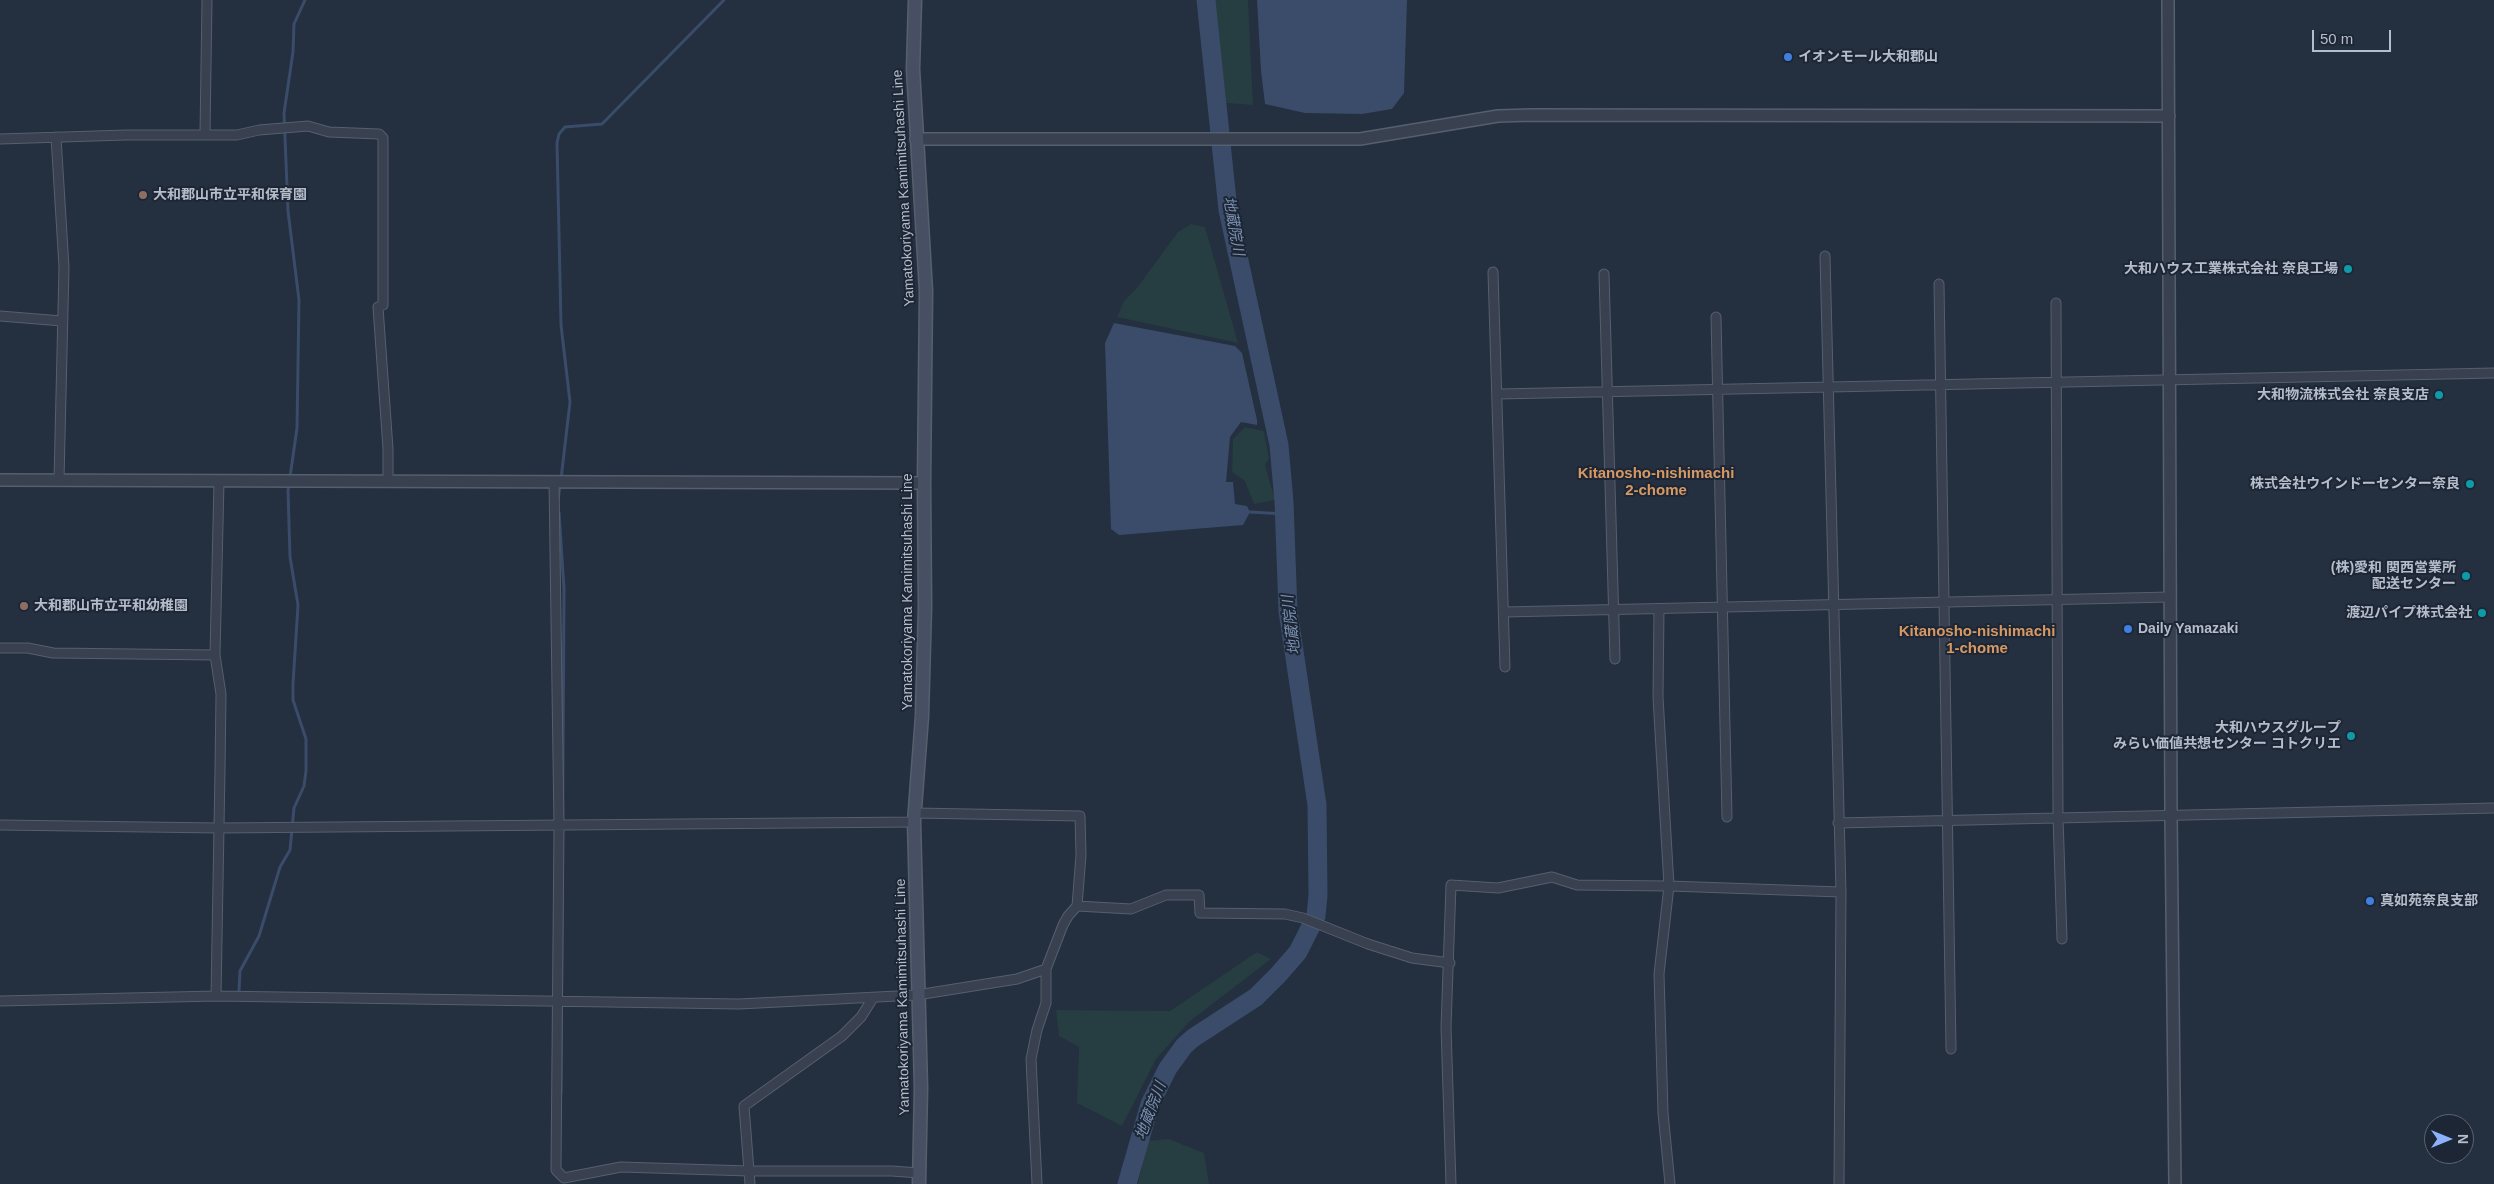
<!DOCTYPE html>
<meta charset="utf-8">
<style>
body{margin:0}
#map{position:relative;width:2494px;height:1184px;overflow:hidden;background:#242f40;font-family:Helvetica,sans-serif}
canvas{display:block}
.north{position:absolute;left:2424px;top:1114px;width:50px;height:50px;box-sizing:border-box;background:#1d2635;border:1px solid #5a6271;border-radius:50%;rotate:90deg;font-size:14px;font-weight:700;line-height:20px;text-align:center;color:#b5bcca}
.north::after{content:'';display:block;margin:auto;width:18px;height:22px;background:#8bb2fa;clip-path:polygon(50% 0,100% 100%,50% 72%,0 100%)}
.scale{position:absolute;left:2312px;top:30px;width:79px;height:22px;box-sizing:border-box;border:2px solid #b5bcca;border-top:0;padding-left:6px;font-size:15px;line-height:18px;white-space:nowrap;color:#b5bcca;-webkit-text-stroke:4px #1d2635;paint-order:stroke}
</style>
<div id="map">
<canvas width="2494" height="1184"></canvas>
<div class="north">N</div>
<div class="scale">50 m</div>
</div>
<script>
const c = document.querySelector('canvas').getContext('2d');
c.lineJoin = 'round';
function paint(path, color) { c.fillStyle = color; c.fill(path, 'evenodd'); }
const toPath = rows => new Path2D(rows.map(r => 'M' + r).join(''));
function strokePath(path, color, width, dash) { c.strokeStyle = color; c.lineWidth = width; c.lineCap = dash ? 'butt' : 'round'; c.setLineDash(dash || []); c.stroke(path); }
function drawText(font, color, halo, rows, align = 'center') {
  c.font = font + ' Helvetica,"Noto Sans JP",sans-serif'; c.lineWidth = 4; c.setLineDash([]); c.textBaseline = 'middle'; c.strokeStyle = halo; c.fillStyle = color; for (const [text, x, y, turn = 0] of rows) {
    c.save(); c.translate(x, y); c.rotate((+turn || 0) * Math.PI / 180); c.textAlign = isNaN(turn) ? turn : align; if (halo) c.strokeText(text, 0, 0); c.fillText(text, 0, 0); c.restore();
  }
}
paint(toPath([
 [1215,0,1248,0,1253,105,1226,103],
 [1191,224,1205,227,1238,343,1117,317,1124,301,1136,289,1178,232],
 [1245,427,1264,431,1269,459,1265,465,1275,500,1254,504,1245,481,1232,472,1233,439],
 [1257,952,1271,959,1189,1022,1156,1059,1122,1126,1077,1103,1079,1047,1059,1036,1056,1010,1170,1011],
 [1169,1139,1204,1153,1209,1184,1138,1184,1148,1141]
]), '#263d41');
paint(toPath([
 [1257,0,1407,0,1404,93,1392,109,1362,114,1305,113,1265,104,1261,71],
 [1114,323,1235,346,1242,353,1257,420,1257,425,1241,422,1230,437,1226,482,1233,482,1235,504,1247,506,1250,512,1243,525,1119,535,1111,529,1105,343]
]), '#3a4c69');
strokePath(toPath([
 [561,479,570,402,561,325,557,143,559,134,565,127,602,124,724,0],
 [558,501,560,485],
 [559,512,564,589,561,1093],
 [1250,512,1285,514],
 [239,991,240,971,259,936,280,867,290,850,294,808,304,786,306,771,306,739,293,700,293,684,298,605,290,557,288,491,297,428,299,300,288,211,284,113,293,52,294,24,305,0]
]), '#3a4c69', 3);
strokePath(toPath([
 [1127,1184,1150,1104,1168,1068,1184,1046,1193,1038,1256,997,1278,975,1298,952,1316,916,1318,895,1317,805,1288,611,1284,502,1279,445,1228,210,1206,0]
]), '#3a4c69', 19);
const minor = toPath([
 [205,134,207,0],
 [56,137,64,267,59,480],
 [0,139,126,135,237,135,259,130,308,126,329,132,379,134,383,138,383,305,378,307,388,449,388,481],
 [1825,256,1841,892,1839,1184],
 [1493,272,1505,667],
 [1604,274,1615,659],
 [1939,284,1951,1049],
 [2056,303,2058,817,2062,939],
 [0,316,62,321],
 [1716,317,1727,817],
 [1498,394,2494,373],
 [554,482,559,826,556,1170,564,1178,621,1167,749,1171,892,1171,919,1173],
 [1504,612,2171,597],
 [0,648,28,648,53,653,215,655],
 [915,813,1080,816,1081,855,1077,906,1068,916,1063,925,1046,969,1046,1003,1037,1030,1031,1059,1037,1184],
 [1838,823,2494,808],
 [0,825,219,828,914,822],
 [1077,906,1131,909,1166,895,1199,895,1200,913,1285,914,1303,918,1368,944,1412,958,1450,963],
 [216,996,220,770,221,694,215,655,219,481],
 [0,1001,216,996,739,1004,917,995,1017,979,1046,969],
 [750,1184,744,1106,842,1036,861,1017,873,998],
 [1451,1184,1446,1027,1451,885,1498,888,1552,877,1577,885,1669,886,1658,697,1659,609],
 [1670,1184,1663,1113,1659,974,1669,886,1841,892]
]);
const tertiary = toPath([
 [2168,0,2171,816,2175,1184],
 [916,139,1360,139,1498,116,1532,115,2169,116],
 [0,480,924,483]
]);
const secondary = toPath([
 [915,0,913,69,926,291,924,483,925,607,922,716,914,822,921,1088,919,1184]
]);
strokePath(minor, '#565f6d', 11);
strokePath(tertiary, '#565f6d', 14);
strokePath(secondary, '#565f6d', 15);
strokePath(minor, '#394150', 9);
strokePath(tertiary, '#394150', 11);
strokePath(secondary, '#475063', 12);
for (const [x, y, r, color] of [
 [1788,57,5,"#3f7fe0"],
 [143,195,5,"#8d6e63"],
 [2348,269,5,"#0f9aa8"],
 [2439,395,5,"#0f9aa8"],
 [2470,484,5,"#0f9aa8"],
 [2466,576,5,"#0f9aa8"],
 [24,606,5,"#8d6e63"],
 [2482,613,5,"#0f9aa8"],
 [2128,629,5,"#3f7fe0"],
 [2351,736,5,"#0f9aa8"],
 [2370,901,5,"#3f7fe0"]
]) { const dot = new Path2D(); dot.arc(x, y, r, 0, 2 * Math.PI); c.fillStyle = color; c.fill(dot); strokePath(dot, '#1d2635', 2); }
drawText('bold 14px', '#b5bcca', '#1d2635', [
 ["イオンモール大和郡山",1798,57,"left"],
 ["大和郡山市立平和保育園",153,195,"left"],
 ["大和ハウス工業株式会社 奈良工場",2338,269],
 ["大和物流株式会社 奈良支店",2429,395],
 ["株式会社ウインドーセンター奈良",2460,484],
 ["(株)愛和 関西営業所",2456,568],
 ["配送センター",2456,584],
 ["大和郡山市立平和幼稚園",34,606,"left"],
 ["渡辺パイプ株式会社",2472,613],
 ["Daily Yamazaki",2138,629,"left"],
 ["大和ハウスグループ",2341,728],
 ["みらい価値共想センター コトクリエ",2341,744],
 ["真如苑奈良支部",2380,901,"left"]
], 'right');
drawText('14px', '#b5bcca', '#1d2635', [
 ["Yamatokoriyama Kamimitsuhashi Line",904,188,-93],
 ["Yamatokoriyama Kamimitsuhashi Line",908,592,-90],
 ["Yamatokoriyama Kamimitsuhashi Line",903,997,-91]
]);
drawText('italic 15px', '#7c91b2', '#1d2635', [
 ["地蔵院川",1233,226,80],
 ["地蔵院川",1292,625,-97],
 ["地蔵院川",1151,1111,-69]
]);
drawText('bold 15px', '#d79963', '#1d2635', [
 ["Kitanosho-nishimachi",1656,474],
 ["2-chome",1656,491],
 ["Kitanosho-nishimachi",1977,632],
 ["1-chome",1977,649]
]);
</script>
